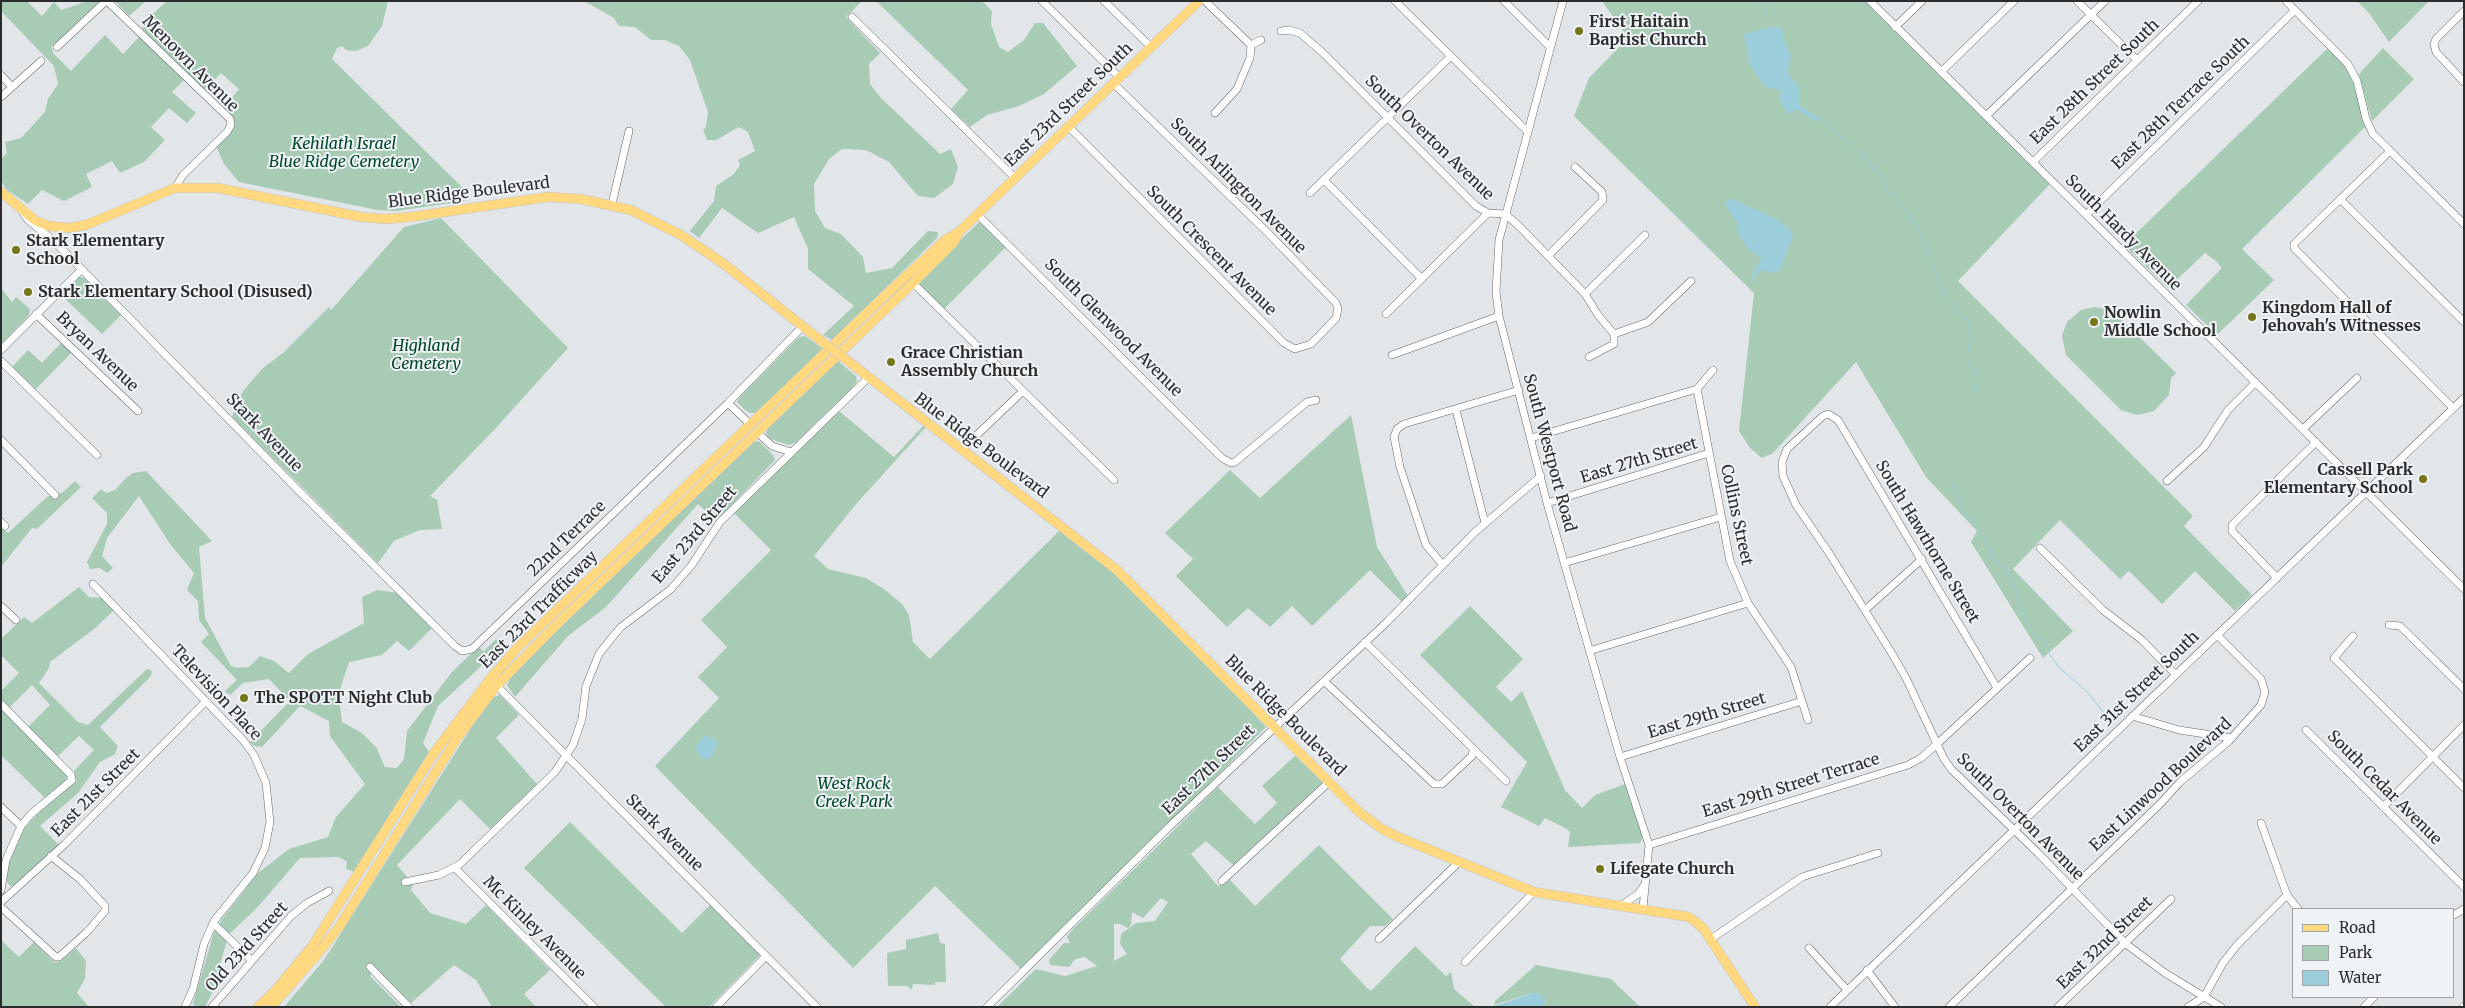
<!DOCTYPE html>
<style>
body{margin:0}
#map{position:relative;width:2465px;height:1008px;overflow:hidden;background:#e2e6e9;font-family:Merriweather,serif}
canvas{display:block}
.frame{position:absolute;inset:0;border:2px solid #2b2c2e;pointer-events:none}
.legend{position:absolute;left:2292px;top:908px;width:162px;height:90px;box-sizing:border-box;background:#eff3f6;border:1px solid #a1a3a6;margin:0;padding:6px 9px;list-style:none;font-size:15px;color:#2b2c2e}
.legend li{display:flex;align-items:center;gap:10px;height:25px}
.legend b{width:25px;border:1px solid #a1a3a6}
</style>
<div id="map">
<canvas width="2465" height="1008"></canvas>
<div class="frame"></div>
<ul class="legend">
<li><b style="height:6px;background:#ffd880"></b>Road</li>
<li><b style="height:14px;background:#a8cbb5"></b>Park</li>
<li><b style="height:14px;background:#9ccddb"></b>Water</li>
</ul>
</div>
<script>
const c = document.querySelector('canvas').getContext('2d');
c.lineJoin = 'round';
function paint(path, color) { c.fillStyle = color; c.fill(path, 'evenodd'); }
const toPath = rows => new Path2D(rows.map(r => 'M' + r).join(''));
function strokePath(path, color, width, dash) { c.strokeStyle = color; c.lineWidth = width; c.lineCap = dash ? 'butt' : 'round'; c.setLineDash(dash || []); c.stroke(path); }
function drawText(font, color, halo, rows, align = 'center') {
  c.font = font + ' Merriweather,serif'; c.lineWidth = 4; c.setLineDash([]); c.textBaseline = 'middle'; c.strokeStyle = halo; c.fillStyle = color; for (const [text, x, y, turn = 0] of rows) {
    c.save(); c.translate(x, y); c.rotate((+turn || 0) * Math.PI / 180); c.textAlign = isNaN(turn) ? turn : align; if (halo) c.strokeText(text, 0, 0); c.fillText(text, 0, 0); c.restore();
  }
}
paint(toPath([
 [1,1,27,1,42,16,54,2,61,10,88,1,101,1,51,47,54,54,71,71,105,35,123,54,139,37,184,80,172,92,196,113,187,123,169,108,151,127,165,140,144,162,120,173,112,161,86,174,92,187,64,201,42,190,28,204,7,190,1,181,1,159,7,153,5,142,21,138,45,112,48,99,58,84,54,66,1,11],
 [115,1,146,1,129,16],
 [167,1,388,1,382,26,368,46,356,51,346,50,342,46,337,48,332,59,469,194,465,201,396,211,378,210,239,182,224,164,216,146,234,128,234,121,223,109,239,89,221,73,204,91,143,30,143,23],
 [584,1,862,1,846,17,880,53,869,64,870,84,882,99,940,154,951,149,958,167,953,184,934,198,918,196,889,162,866,150,842,149,829,159,814,184,815,211,825,228,841,234,863,257,866,273,892,268,928,231,938,232,937,238,832,340,823,335,854,306,808,269,808,249,794,217,758,233,722,208,699,238,690,231,714,201,716,186,734,174,740,165,738,160,755,151,748,132,739,127,716,140,707,140,703,130,706,127,708,112,690,60,679,46,665,40,651,40,635,27,619,26,614,18],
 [876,1,982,1,992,11,991,24,999,47,1008,52,1024,40,1035,23,1043,23,1077,66,1044,94,1019,106,987,115,970,127,951,109,968,90],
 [1602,1,1866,1,2050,184,1958,281,2193,516,2184,526,2252,595,2235,611,2195,571,2162,604,2129,571,2120,579,2060,520,2013,569,2073,631,2043,658,1971,542,1977,531,1926,477,1856,362,1773,453,1762,458,1750,448,1739,431,1754,293,1574,116,1589,78,1628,38],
 [2357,1,2429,1,2389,42,2369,13],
 [2329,47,2345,65,2353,82,2365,127,2242,249,2274,280,2217,335,2186,305,2222,268,2216,261,2205,253,2168,288,2124,245],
 [2383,48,2414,79,2372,121,2359,74],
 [441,218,568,348,495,429,430,496,437,500,442,529,420,530,394,541,378,563,232,417,243,391,263,368,284,352,329,307,331,310,404,227],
 [981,222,1007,246,944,309,920,287,920,279,978,223],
 [78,276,84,278,121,315,102,334,60,294],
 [1,288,12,302,16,297,30,309,29,315,1,344],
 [2095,307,2107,309,2109,307,2176,373,2171,378,2169,395,2154,411,2137,415,2121,410,2066,355,2062,336,2067,322,2081,310],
 [805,336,823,349,756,413,750,413,745,410,737,402,739,398,799,337],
 [62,342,73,351,36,389,12,367,28,350,42,363],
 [838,361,856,376,857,381,853,387,795,443,789,445,770,439,766,433,769,427],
 [839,411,894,457,924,425,926,427,857,503,814,556,828,569,866,578,884,589,902,604,909,615,913,642,930,659,1060,530,1124,581,1127,579,1266,727,1022,970,935,886,853,968,655,766,719,698,698,677,727,647,701,620,771,550,734,513],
 [1351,415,1377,547,1408,596,1402,602,1370,570,1312,626,1292,606,1270,627,1248,608,1227,627,1176,576,1193,559,1165,533,1230,470,1260,498],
 [759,441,773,455,775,460,716,521,698,504,606,607,568,636,515,697,507,685,511,677,537,650,753,442],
 [146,471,212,541,199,547,205,618,231,666,237,668,249,667,260,656,274,661,289,673,308,654,364,623,362,597,377,590,399,593,433,627,409,651,397,641,382,655,349,662,341,686,339,699,342,722,362,733,376,747,385,767,397,768,404,759,407,731,452,672,478,647,484,651,496,639,503,646,438,706,423,743,429,752,355,872,346,869,347,862,339,857,300,858,255,910,229,934,220,964,222,973,205,1007,195,1007,193,1003,214,932,222,919,258,873,289,849,328,837,336,817,365,784,330,736,329,721,300,706,262,747,254,746,250,742,290,701,269,679,243,683,230,695,225,691,237,680,201,642,209,634,199,620,198,601,187,590,194,573,170,544,139,496,107,538,102,556,113,568,107,573,100,568,90,569,87,562,107,524,107,513,92,498,101,489,106,493,115,490,127,477,133,473],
 [75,481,81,487,37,529,32,528,1,567,1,527,8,533,48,496,62,493],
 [79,587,89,597,102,598,114,610,94,629,50,662,49,668,39,683,78,722,88,725,147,669,152,671,151,676,100,727,118,746,115,754,100,762,78,793,40,826,59,845,15,886,11,886,8,884,6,878,8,862,22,831,40,811,77,781,74,771,94,750,79,736,58,756,28,727,50,705,32,685,9,708,1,700,1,691,19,673,1,655,1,639,24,617,32,623],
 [1470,606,1523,659,1496,687,1511,702,1522,691,1565,790,1582,808,1595,795,1625,784,1643,837,1640,843,1568,847,1570,832,1565,828,1545,818,1539,826,1501,807,1527,762,1420,655],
 [500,695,519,715,496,738,537,784,490,829,460,799,397,865,413,884,411,890,430,913,466,924,486,905,550,970,524,994,536,1007,492,1007,476,980,454,965,411,1003,375,969,370,976,401,1007,284,1007,324,960,473,725,494,697],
 [1,709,67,775,65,783,45,798,1,755],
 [1295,756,1323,782,1233,865,1206,841,1191,854,1218,886,1230,880,1255,906,1319,845,1393,919,1385,926,1370,926,1340,959,1366,987,1371,991,1415,946,1446,976,1451,972,1454,989,1475,1007,997,1007,1036,969,1065,976,1097,966,1085,957,1075,959,1069,967,1050,965,1049,960,1064,943,1070,943,1067,937,1073,929,1218,787,1255,824,1277,803,1262,786],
 [1161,898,1168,902,1155,921,1136,923,1121,934,1120,944,1127,954,1114,961,1114,924,1120,924,1128,928,1131,925,1132,912,1143,918],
 [570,822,682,933,710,905,760,955,709,1007,666,1007,524,868],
 [938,933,940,943,945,944,946,982,935,982,935,985,913,984,912,989,910,989,908,986,888,986,887,953,906,949,906,940],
 [1,940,19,957,34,942,54,962,61,961,76,948,86,961,85,978,77,993,89,1007,1,1007],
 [1536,965,1611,979,1640,1007,1542,1007,1546,1001,1532,993,1494,1005,1495,1001]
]), '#a8cbb5');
paint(toPath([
 [1777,26,1784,31,1784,41,1791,55,1788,70,1790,76,1799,88,1800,106,1821,119,1820,121,1811,119,1797,109,1787,114,1780,100,1781,90,1769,88,1764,85,1751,67,1744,34],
 [1730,198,1775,218,1792,232,1793,236,1780,269,1775,273,1759,270,1750,285,1754,271,1762,258,1748,249,1738,233,1737,223,1725,204],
 [705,735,714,739,718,744,712,756,707,760,702,758,695,748],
 [1532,993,1540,994,1546,1001,1542,1007,1492,1007]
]), '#9ccddb');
strokePath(toPath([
 [1762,1,1765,14],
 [1821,120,1867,159,1875,171,1882,175,1885,180,1885,191,1895,194,1899,204,1907,210,1909,219,1917,224,1931,259],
 [1932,263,1943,292,1952,302,1958,314,1966,318,1969,323,1969,333,1973,339,1969,343,1967,360,1978,379,1976,394],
 [1953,480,1957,497,1965,514,1977,526,1994,558,2013,579,2021,610,2032,630,2047,647,2051,657,2060,668,2088,693,2113,724]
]), '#9ccddb', 1);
const minor = toPath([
 [107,1,230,119,231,125,227,132,183,175,175,188],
 [1042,1,1119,77],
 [1104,1,1151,47],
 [1205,1,1251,45],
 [1395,1,1527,131],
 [1504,1,1550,47],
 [1563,1,1499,240,1496,292,1499,316,1547,503,1620,757,1649,845,1643,908],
 [1870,1,2464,589],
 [2077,1,2137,60],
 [2286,1,2348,64,2357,81,2366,119,2373,134,2464,224],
 [2464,11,2436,39,2434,44,2436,52,2464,82],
 [852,17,1015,178],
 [1895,27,1922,1],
 [1281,31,1289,30,1300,33,1322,52,1476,206,1488,213,1505,214,1518,225,1585,294,1598,315,1614,334],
 [1251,45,1261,40],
 [57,47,106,1],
 [1941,72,2014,1],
 [1,75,12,87],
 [1,97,41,61],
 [1215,113,1237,89,1250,58,1251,45],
 [1986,116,2105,1],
 [1068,126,1284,343,1295,349,1311,344,1336,318,1338,309,1336,303,1267,232,1113,83],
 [2390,151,2294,244,2294,248,2453,408],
 [2033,162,2198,1],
 [1324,180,1422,279],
 [1310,193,1451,56],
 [2340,199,2464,322],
 [612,204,629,131],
 [23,213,28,220,53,240,294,486,455,646,462,651,472,649,543,581,728,403,803,326],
 [977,214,1222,458,1231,463,1235,462,1307,402,1316,400],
 [2086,215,2295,10],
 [1548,256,1603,200,1602,192,1575,167],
 [913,283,1114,480],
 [1585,294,1645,235],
 [36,314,138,411],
 [1386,314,1488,213],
 [1614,334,1648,322,1691,281],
 [1,350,80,271],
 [1392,355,1499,316],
 [1589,357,1614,344,1614,334],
 [1,361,97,455],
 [1697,389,1730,561,1748,603,1791,667,1808,720],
 [728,403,751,425],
 [1456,410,1485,523],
 [2303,429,2357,378],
 [757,432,772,446,791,452],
 [1531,438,1697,389,1713,370],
 [1,440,55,495],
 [961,450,1022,392],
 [2167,481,2204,447,2228,410,2255,383],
 [1547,503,1709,453],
 [1,522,5,526],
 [2040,548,2103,610,2142,640,2176,675],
 [1564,563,1721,517],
 [1443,565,1426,545,1400,467,1394,437,1397,429,1404,424,1519,390],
 [2277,578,2232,531,2232,525,2316,442],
 [93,584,243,740,254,755,266,783,270,822,265,848,253,873,214,921,204,944,193,989,185,1007],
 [1,606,16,620],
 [1865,610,1922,559],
 [2389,625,2400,626,2464,689],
 [2353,636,2334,658,2464,788],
 [1365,642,1506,781],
 [1589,651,1748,603],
 [1324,681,1434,784,1442,784,1472,756,1473,751],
 [494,683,817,1007],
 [1997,688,1838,420,1828,414,1823,416,1787,449,1782,462,1783,476,1796,505,1829,553,1891,652,1906,678,1944,759,1952,770,2038,853,2126,944,2165,973,2221,1007],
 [1,704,71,775,72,780,31,814,21,826,6,860,1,890],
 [2132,716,2179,730,2232,738],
 [2306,730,2464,887],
 [1620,757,1802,701],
 [1,807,21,826],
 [2383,807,2464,725],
 [2261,823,2287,895,2298,909],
 [1649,845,1908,765,1921,758,1937,744,2030,658],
 [455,868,594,1007],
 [1222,881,1329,782],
 [405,882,439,875,459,865,555,772,573,745,582,719,586,686,599,654,610,640,621,627,671,589,691,566,720,522,868,378],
 [1,902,65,844,206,701],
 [1622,905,1638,894,1645,884],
 [1,907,56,957,59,957,87,932,105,911,105,906,80,879,51,856],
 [2454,915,2464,909],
 [213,923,252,961],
 [1379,939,1459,862],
 [1711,939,1802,877,1878,853],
 [1809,948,1847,990],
 [1465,962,1534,892],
 [370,967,409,1007],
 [1867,970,1895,1007],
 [212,1007,291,916,307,903,329,891],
 [716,1007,766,956],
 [987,1007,1170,826,1387,622,1475,532,1541,476],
 [1830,1007,2464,398],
 [1949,1007,2161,803,2180,782,2229,741,2261,705,2265,692,2261,679,2217,635],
 [2058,1007,2171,899],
 [2188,1007,2204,997,2223,963,2237,945,2287,895],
 [2364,1007,2374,997],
 [2463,1007,2464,1006]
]);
const major = toPath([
 [1,192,36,221,49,226,69,228,86,225,175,188,218,188,361,217,386,219,410,217,548,197,581,199,631,210,681,235,724,264,820,340],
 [848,361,1117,570,1359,812,1382,829,1398,837,1534,892,1689,917,1703,928,1755,1007],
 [258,1007,275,991,313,945,434,753,490,679,517,648,877,303,945,240,960,231,1199,1],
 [271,1007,316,956,339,927,457,738,497,685,555,626,913,283,954,242,959,232]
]);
strokePath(minor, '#66696c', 8);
strokePath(major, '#c4c4c4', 10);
strokePath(minor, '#fff', 7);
strokePath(major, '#ffd880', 9);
const majorBridge = toPath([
 [820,340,848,361]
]);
strokePath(majorBridge, '#c4c4c4', 10, []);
strokePath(majorBridge, '#ffd880', 9);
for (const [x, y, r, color] of [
 [1579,31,5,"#75751b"],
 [16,250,5,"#75751b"],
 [28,292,5,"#75751b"],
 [2252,317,5,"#75751b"],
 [2094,322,5,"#75751b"],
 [891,362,5,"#75751b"],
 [2423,479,5,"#75751b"],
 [244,698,5,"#75751b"],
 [1600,869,5,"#75751b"]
]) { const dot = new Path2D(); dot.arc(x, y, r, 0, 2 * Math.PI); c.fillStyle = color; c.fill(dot); strokePath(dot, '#eff3f6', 2); }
drawText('bold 16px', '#2b2c2e', '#eff3f6', [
 ["First Haitain",1589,22],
 ["Baptist Church",1589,40],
 ["Stark Elementary",26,241],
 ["School",26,259],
 ["Stark Elementary School (Disused)",38,292],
 ["Kingdom Hall of",2262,308],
 ["Jehovah's Witnesses",2262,326],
 ["Nowlin",2104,313],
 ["Middle School",2104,331],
 ["Grace Christian",901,353],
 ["Assembly Church",901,371],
 ["Cassell Park",2413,470,"right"],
 ["Elementary School",2413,488,"right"],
 ["The SPOTT Night Club",254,698],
 ["Lifegate Church",1610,869]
], 'left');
drawText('16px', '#2b2c2e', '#eff3f6', [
 ["Menown Avenue",190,64,45],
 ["East 28th Street South",2095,82,-44],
 ["East 28th Terrace South",2181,103,-44],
 ["East 23rd Street South",1069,105,-44],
 ["South Overton Avenue",1429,138,44],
 ["South Arlington Avenue",1238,186,45],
 ["Blue Ridge Boulevard",469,193,-7],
 ["South Hardy Avenue",2123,233,45],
 ["South Crescent Avenue",1211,251,45],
 ["South Glenwood Avenue",1113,328,45],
 ["Bryan Avenue",97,352,44],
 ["Stark Avenue",264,433,46],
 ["Blue Ridge Boulevard",981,446,37],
 ["South Westport Road",1549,453,75],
 ["East 27th Street",1639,461,-17],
 ["Collins Street",1736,515,78],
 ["East 23rd Street",695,535,-50],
 ["22nd Terrace",567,539,-44],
 ["South Hawthorne Street",1927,542,59],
 ["East 23rd Trafficway",539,610,-45],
 ["East 31st Street South",2137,692,-44],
 ["Television Place",216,693,47],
 ["Blue Ridge Boulevard",1285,716,45],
 ["East 29th Street",1707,716,-17],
 ["East 27th Street",1209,770,-44],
 ["East Linwood Boulevard",2161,785,-43],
 ["East 29th Street Terrace",1791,786,-17],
 ["South Cedar Avenue",2384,788,45],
 ["East 21st Street",96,793,-45],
 ["South Overton Avenue",2020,817,45],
 ["Stark Avenue",664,833,45],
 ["Mc Kinley Avenue",534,928,45],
 ["East 32nd Street",2105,943,-44],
 ["Old 23rd Street",247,947,-48]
]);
drawText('italic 16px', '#004829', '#eff3f6', [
 ["Kehilath Israel",344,144],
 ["Blue Ridge Cemetery",344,162],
 ["Highland",426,346],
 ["Cemetery",426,364],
 ["West Rock",854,784],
 ["Creek Park",854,802]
]);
</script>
